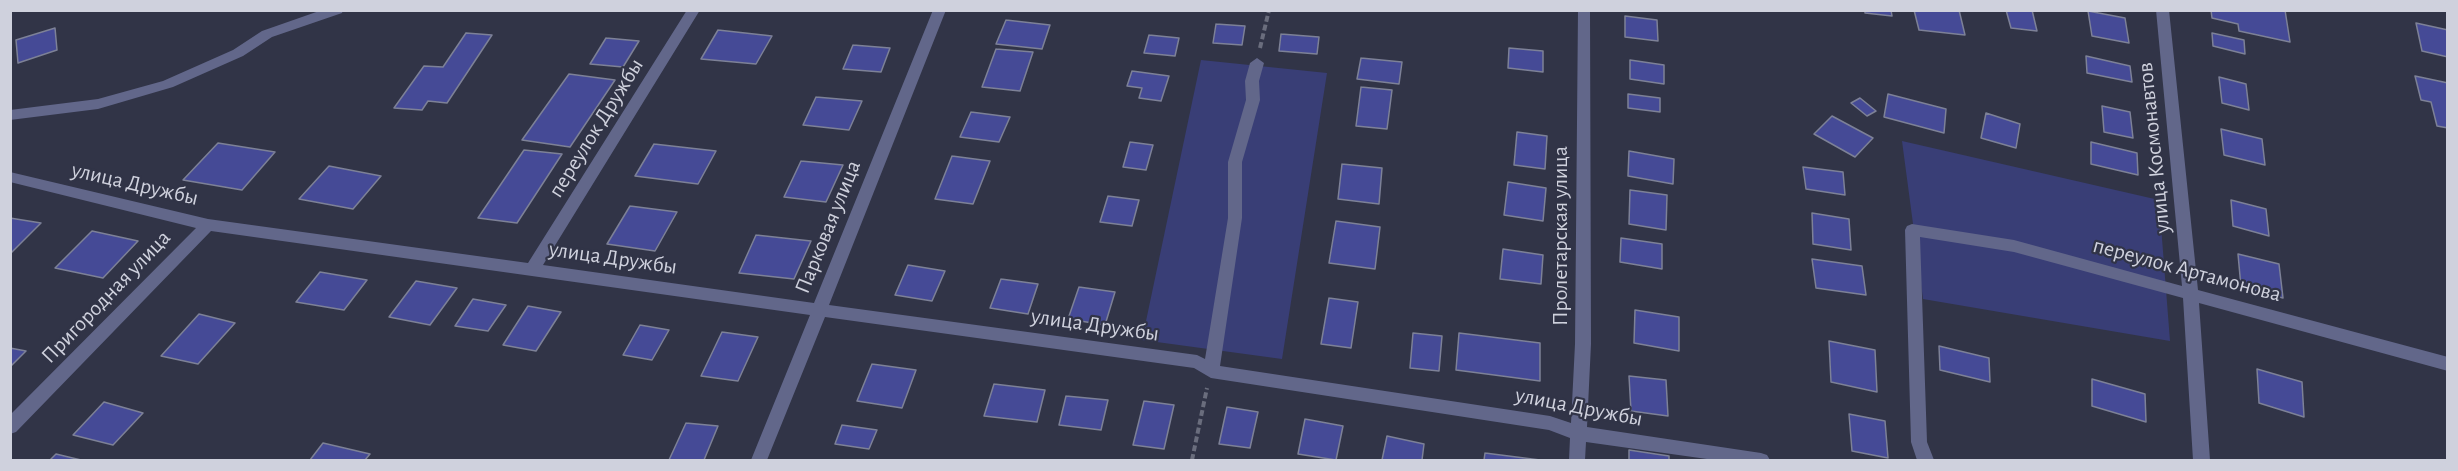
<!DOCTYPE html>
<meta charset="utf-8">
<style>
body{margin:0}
#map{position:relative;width:2458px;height:471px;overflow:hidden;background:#313447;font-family:"Alegreya Sans",sans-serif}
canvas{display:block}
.frame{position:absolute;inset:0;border:12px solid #cfd1dd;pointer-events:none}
</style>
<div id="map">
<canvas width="2458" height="471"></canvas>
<div class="frame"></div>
</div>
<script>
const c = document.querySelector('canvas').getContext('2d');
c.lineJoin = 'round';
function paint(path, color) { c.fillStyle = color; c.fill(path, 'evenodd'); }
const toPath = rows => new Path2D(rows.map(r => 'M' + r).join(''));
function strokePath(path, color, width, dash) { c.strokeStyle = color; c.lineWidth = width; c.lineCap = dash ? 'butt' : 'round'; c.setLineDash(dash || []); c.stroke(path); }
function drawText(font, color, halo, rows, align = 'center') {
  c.font = font + ' "Alegreya Sans",sans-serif'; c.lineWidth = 4.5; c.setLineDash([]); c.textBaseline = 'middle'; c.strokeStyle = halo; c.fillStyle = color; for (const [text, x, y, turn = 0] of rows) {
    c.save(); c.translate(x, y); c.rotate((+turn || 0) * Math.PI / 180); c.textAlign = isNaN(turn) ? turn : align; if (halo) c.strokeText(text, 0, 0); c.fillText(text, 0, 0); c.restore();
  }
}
paint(toPath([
 [1201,60,1327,73,1282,359,1142,340],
 [1902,141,2159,200,2170,341,1923,299]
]), '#393e76');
const building = toPath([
 [1865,10,1891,10,1892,16,1865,13,1865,10],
 [1914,10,1959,10,1965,35,1919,30,1914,10],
 [2006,10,2032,10,2037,31,2011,28,2006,10],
 [2211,10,2285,10,2290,42,2239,31,2238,24,2212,18,2211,10],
 [2088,11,2125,18,2129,43,2092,36,2088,11],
 [1625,16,1657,20,1658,41,1625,37,1625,16],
 [1006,20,1050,25,1042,49,996,44,1006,20],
 [2416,23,2448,30,2448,57,2422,51,2416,23],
 [1216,24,1245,26,1242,45,1213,43,1216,24],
 [55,28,57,50,18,63,16,40,55,28],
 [718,30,772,36,756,64,701,59,718,30],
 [466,33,492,35,447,103,428,101,422,110,394,108,424,66,443,67,466,33],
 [2212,33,2244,40,2245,54,2213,46,2212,33],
 [1281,34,1319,37,1317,54,1279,51,1281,34],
 [1149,35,1179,38,1175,56,1144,53,1149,35],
 [606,38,639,41,623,67,590,64,606,38],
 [853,45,890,48,881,72,843,69,853,45],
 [1509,48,1543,51,1543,72,1508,68,1509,48],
 [996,49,1033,52,1020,91,982,87,996,49],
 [2086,56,2130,66,2132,82,2087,73,2086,56],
 [1361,58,1402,62,1399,84,1357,79,1361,58],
 [1630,60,1664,65,1664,84,1630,79,1630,60],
 [1132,71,1169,76,1161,101,1139,98,1142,88,1127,86,1132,71],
 [569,74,615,80,570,147,522,140,569,74],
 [2415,76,2448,83,2448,128,2437,126,2431,102,2421,100,2415,76],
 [2219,77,2246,84,2249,110,2222,103,2219,77],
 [1361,87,1392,90,1387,129,1356,126,1361,87],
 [1628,94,1660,98,1660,112,1628,108,1628,94],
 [1888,94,1946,109,1944,133,1884,117,1888,94],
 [816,97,862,101,849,130,803,125,816,97],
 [1860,98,1876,111,1867,116,1851,103,1860,98],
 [2102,106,2130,112,2133,138,2104,132,2102,106],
 [971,112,1010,117,999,142,960,137,971,112],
 [1986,113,2020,124,2016,148,1981,138,1986,113],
 [1832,116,1873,138,1855,157,1814,134,1832,116],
 [2221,129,2262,139,2265,165,2224,155,2221,129],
 [1517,132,1547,136,1545,169,1514,165,1517,132],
 [1130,142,1153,145,1146,170,1123,167,1130,142],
 [2091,142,2137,153,2138,175,2091,164,2091,142],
 [218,143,275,152,242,190,183,180,218,143],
 [654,144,716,151,698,184,635,176,654,144],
 [524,150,562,154,517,223,478,218,524,150],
 [1629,151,1674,159,1673,184,1628,176,1629,151],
 [952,156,990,161,973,204,935,199,952,156],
 [801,161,843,165,826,202,784,197,801,161],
 [1342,164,1382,168,1379,204,1338,199,1342,164],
 [329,166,381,176,353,209,299,199,329,166],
 [1803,167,1843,172,1845,195,1806,189,1803,167],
 [1508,182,1546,188,1543,221,1504,215,1508,182],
 [1630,190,1667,195,1666,230,1629,224,1630,190],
 [1108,196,1139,200,1132,226,1100,222,1108,196],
 [2231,200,2266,209,2269,236,2233,226,2231,200],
 [630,206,677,212,655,251,607,244,630,206],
 [1812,213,1849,219,1851,250,1813,244,1812,213],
 [10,218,41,223,10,254,10,218],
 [1336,221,1380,227,1375,269,1329,263,1336,221],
 [92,231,138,241,103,278,55,268,92,231],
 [756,235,811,241,794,279,739,273,756,235],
 [1621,238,1662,244,1662,269,1620,262,1621,238],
 [1503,249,1543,255,1541,284,1500,279,1503,249],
 [2238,254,2279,264,2283,298,2241,287,2238,254],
 [1812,259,1862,266,1866,295,1816,288,1812,259],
 [908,265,945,271,932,301,895,295,908,265],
 [320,272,367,280,344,310,296,302,320,272],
 [1001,279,1038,284,1028,314,990,308,1001,279],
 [416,281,457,288,430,325,389,317,416,281],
 [1079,287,1115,292,1105,325,1068,319,1079,287],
 [1329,298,1358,302,1351,348,1321,344,1329,298],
 [473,299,506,305,488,331,455,326,473,299],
 [528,306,561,312,536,351,503,345,528,306],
 [1635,310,1679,317,1679,351,1634,343,1635,310],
 [199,314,235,323,198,364,161,356,199,314],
 [640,325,669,330,652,360,623,355,640,325],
 [722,332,758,337,738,381,701,376,722,332],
 [1413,333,1442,336,1439,371,1410,368,1413,333],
 [1459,333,1540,343,1540,381,1456,370,1459,333],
 [1829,341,1875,350,1877,392,1831,382,1829,341],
 [1939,346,1989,358,1990,382,1940,370,1939,346],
 [10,348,26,351,10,367,10,348],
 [872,364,916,370,902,408,857,401,872,364],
 [2257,369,2302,382,2304,417,2259,403,2257,369],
 [1629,376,1666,380,1668,416,1631,411,1629,376],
 [2092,379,2145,394,2146,422,2092,406,2092,379],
 [994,384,1045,390,1037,422,984,416,994,384],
 [1066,396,1108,400,1101,430,1059,425,1066,396],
 [1144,401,1174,405,1164,449,1133,445,1144,401],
 [104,402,143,413,113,445,73,435,104,402],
 [1227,407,1258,412,1250,448,1219,444,1227,407],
 [1849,414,1885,421,1888,458,1852,451,1849,414],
 [1305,419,1343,426,1336,460,1298,454,1305,419],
 [686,423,718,426,704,460,669,460,686,423],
 [842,425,877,430,869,449,835,444,842,425],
 [1387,436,1424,444,1422,460,1382,460,1387,436],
 [323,443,370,454,365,460,310,460,323,443],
 [1629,450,1669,456,1669,460,1629,460,1629,450],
 [1485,453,1540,460,1484,460,1485,453],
 [56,454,81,460,50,460,56,454]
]);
paint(building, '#454a96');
strokePath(building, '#7d8197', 1.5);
strokePath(toPath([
 [1260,48,1269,10],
 [1192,460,1207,388]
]), '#6a6d7d', 4, [6, 3]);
paint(toPath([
 [322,10,343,10,342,13,272,37,243,56,173,87,98,109,10,120,10,110,98,99,163,81,233,50,262,31,322,10],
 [687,10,700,10,543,265,814,303,933,10,946,10,829,305,1197,355,1205,359,1228,218,1228,162,1246,100,1245,81,1250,63,1257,58,1264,63,1259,81,1260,100,1242,162,1242,218,1220,366,1550,416,1571,423,1575,344,1578,10,1590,10,1591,344,1587,427,1761,453,1767,455,1770,460,1714,460,1586,442,1585,460,1569,460,1570,438,1549,430,1211,378,1194,368,825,317,767,460,751,460,810,315,211,231,16,432,10,434,10,415,196,228,10,182,10,172,208,219,528,263,687,10],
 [2156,10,2169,10,2198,290,2448,357,2448,371,2199,303,2210,460,2193,460,2183,298,2014,252,1920,237,1927,442,1934,460,1917,460,1911,442,1905,230,1907,226,1912,224,2014,240,2182,286,2156,10]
]), '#62678a');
drawText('22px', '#cfd1dd', '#313447', [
 ["переулок Дружбы",596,128,-58],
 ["улица Космонавтов",2154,148,-96],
 ["улица Дружбы",135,184,13],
 ["Парковая улица",828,227,-68],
 ["Пролетарская улица",1560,236,-90],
 ["улица Дружбы",613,258,8],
 ["переулок Артамонова",2187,270,15],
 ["Пригородная улица",106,297,-46],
 ["улица Дружбы",1095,325,8],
 ["улица Дружбы",1579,407,11]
]);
</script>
